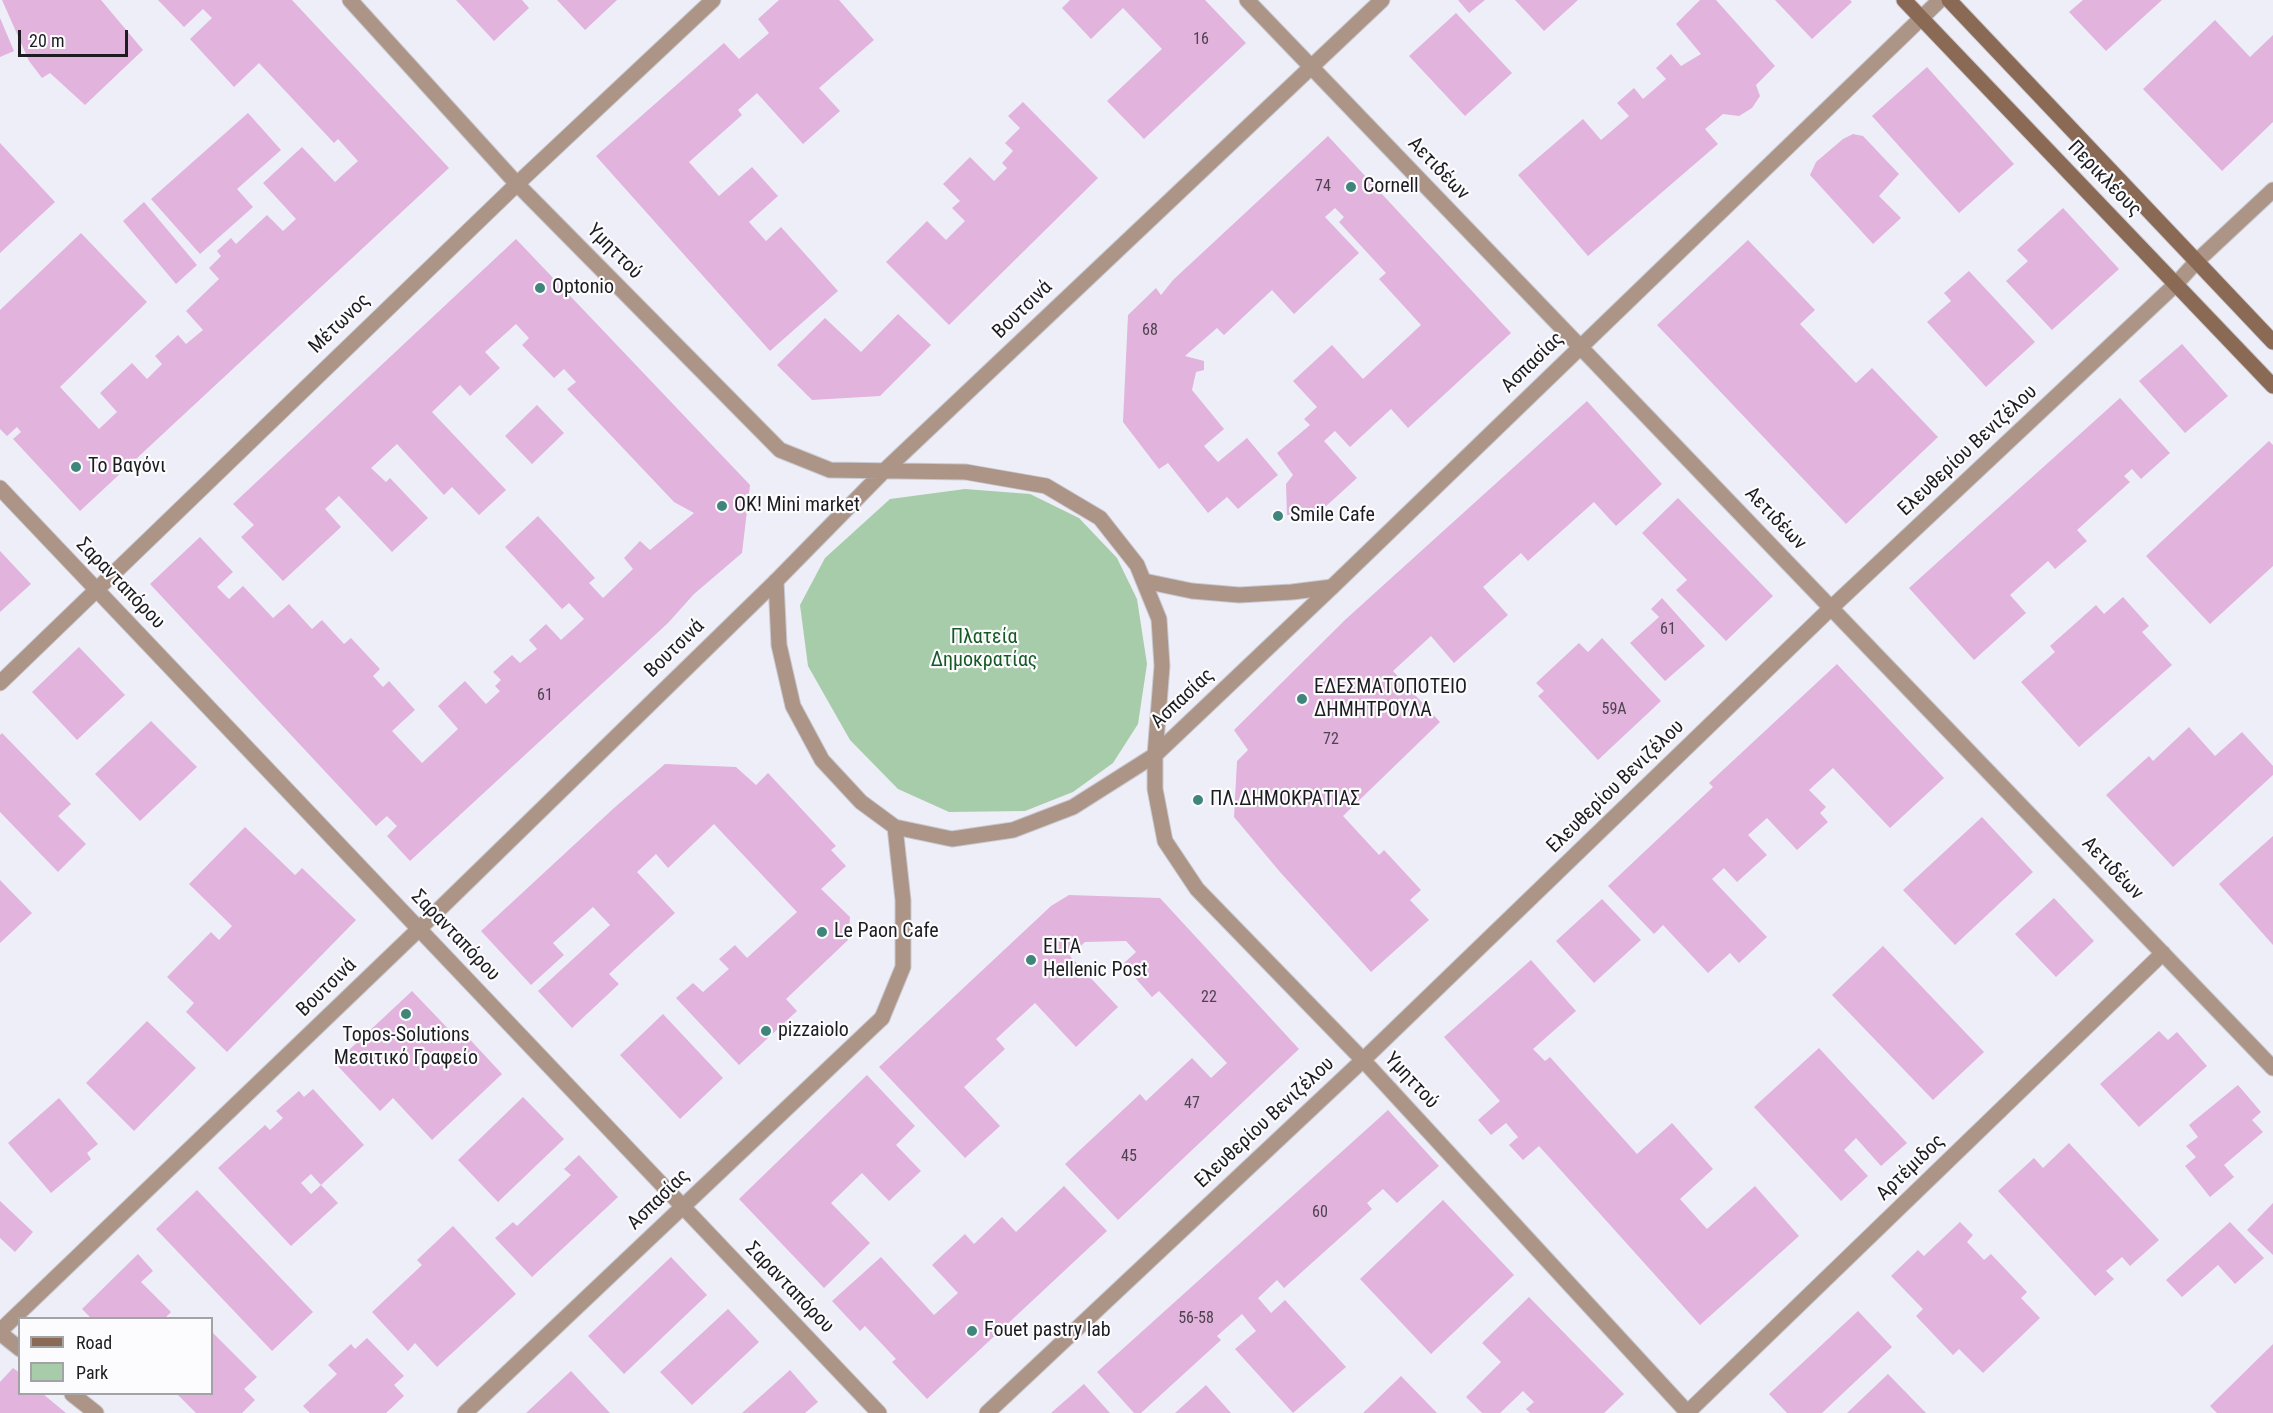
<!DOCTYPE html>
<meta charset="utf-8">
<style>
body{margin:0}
#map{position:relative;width:2273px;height:1413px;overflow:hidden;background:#eeeef8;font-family:"Roboto Condensed",sans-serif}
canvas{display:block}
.legend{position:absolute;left:18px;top:1317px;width:195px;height:78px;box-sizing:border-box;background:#fcfcfe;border:2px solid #a3a3a6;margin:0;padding:8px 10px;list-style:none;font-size:18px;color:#1d1d21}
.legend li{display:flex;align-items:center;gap:12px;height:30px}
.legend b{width:30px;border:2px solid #a3a3a6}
.scale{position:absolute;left:18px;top:30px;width:110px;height:27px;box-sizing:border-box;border:3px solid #1d1d21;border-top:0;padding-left:8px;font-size:18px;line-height:21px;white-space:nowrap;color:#1d1d21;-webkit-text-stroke:4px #fcfcfe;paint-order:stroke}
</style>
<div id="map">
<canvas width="2273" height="1413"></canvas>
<ul class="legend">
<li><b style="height:8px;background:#8a6a54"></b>Road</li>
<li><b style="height:16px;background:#a7ccaa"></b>Park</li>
</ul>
<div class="scale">20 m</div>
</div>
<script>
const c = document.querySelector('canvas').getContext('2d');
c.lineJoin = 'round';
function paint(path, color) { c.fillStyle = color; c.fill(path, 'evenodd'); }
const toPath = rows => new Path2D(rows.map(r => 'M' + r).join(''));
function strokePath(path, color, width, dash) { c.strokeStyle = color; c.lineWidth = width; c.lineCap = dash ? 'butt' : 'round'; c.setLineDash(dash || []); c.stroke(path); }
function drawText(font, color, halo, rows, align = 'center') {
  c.font = font + ' "Roboto Condensed",sans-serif'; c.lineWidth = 4.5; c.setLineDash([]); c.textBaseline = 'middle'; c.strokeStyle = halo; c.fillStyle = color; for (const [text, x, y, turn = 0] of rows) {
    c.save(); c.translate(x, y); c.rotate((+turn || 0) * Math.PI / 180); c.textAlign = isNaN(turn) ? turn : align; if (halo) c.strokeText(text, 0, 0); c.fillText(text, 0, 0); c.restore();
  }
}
paint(toPath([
 [965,489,1030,494,1079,518,1117,558,1137,599,1147,664,1138,724,1113,763,1073,792,1025,811,949,812,898,789,850,740,808,666,800,605,825,558,890,499]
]), '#a7ccaa');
paint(toPath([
 [2,0,101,0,143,50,85,105,50,73,42,78,29,61],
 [158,0,292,0,449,168,80,511,13,439,21,432,17,427,7,436,0,429,0,310,81,233,147,302,60,387,99,429,117,412,100,393,132,363,147,379,162,364,155,356,178,335,186,344,203,330,186,311,219,279,209,268,221,256,217,251,231,238,236,244,267,215,283,231,296,219,263,183,302,147,335,182,358,161,338,139,334,143,259,63,234,87,190,39,212,18,203,9,184,27],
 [456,0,522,0,529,8,494,41],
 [557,0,617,0,585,30],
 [779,0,839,0,874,40,819,88,840,111,803,144,757,93,738,110,742,115,689,162,719,196,752,167,778,196,749,222,766,241,781,227,838,291,770,351,596,156,724,43,739,59,769,33,758,19],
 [1070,0,1205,0,1246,43,1144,139,1107,101,1162,49,1123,8,1091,39,1062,8],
 [1458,0,1485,0,1469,13],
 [1515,0,1578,0,1544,31],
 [1700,0,1716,0,1775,66,1756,85,1760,96,1752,108,1739,116,1723,114,1705,129,1718,144,1588,256,1518,175,1583,119,1601,140,1629,116,1617,103,1634,88,1643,99,1666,79,1656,68,1671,54,1681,66,1701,54,1676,24],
 [1775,0,1850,0,1852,2,1812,39],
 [2083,0,2162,0,2106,51,2069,12],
 [1456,13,1512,73,1465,116,1409,56],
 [0,18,14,51,0,57],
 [2215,20,2250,57,2273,35,2273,122,2222,171,2143,89],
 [1927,67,2014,164,1959,213,1872,116],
 [1023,102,1098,178,949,325,886,262,927,221,946,240,965,221,952,208,960,201,943,184,970,157,994,181,1007,168,1002,163,1013,151,1005,143,1020,128,1008,116],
 [248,113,281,150,237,189,253,207,200,254,151,199],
 [1853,134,1863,136,1899,174,1879,196,1901,218,1873,244,1810,175,1816,162,1843,139],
 [1328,136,1511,333,1408,428,1391,409,1350,447,1335,431,1324,441,1357,478,1314,517,1287,515,1286,484,1293,475,1277,453,1310,425,1304,419,1317,407,1293,381,1332,345,1363,379,1421,325,1379,279,1386,273,1339,222,1344,217,1335,208,1325,217,1359,253,1294,314,1272,290,1224,335,1217,328,1185,356,1204,361,1204,370,1196,372,1192,390,1224,429,1204,446,1218,462,1247,438,1278,475,1238,509,1227,497,1208,513,1168,463,1159,469,1123,422,1128,315,1156,288,1161,295,1173,280],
 [0,143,55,202,0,253],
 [144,202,197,265,176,284,123,221],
 [2063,208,2119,269,2052,330,2006,281,2028,261,2017,250],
 [516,239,750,485,742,553,694,594,668,623,410,861,387,836,397,826,387,816,376,826,150,584,200,537,233,572,217,587,229,599,243,586,273,618,289,604,312,629,322,620,344,644,351,638,380,669,373,676,383,687,389,681,415,710,392,731,422,763,458,729,438,706,465,681,486,704,500,691,495,686,501,680,493,672,512,655,520,663,537,649,529,640,546,624,561,640,584,619,569,603,562,609,505,547,538,516,595,578,589,583,603,598,633,569,624,558,640,541,650,550,694,513,674,502,567,389,576,382,564,369,554,378,522,345,529,338,516,324,485,352,500,368,470,396,460,385,432,412,506,490,479,515,452,487,444,495,397,444,371,468,386,482,390,478,428,518,392,552,339,496,325,509,341,527,283,581,241,537,254,525,233,504],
 [1748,240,1815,310,1800,324,1856,383,1872,368,1938,437,1846,524,1657,325],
 [1969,271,2035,342,1986,387,1927,322,1951,301,1944,293],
 [898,314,931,345,880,396,812,400,777,365,825,318,861,352],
 [2182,344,2228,396,2185,433,2139,381],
 [2120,398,2170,453,2141,479,2132,469,2124,476,2130,482,2077,530,2087,541,2055,569,2048,561,2010,595,2026,613,1974,660,1909,588],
 [1587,401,1662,484,1616,526,1594,502,1528,561,1521,553,1483,587,1508,615,1454,663,1431,636,1393,671,1440,722,1343,816,1379,855,1384,850,1421,890,1410,900,1429,920,1371,972,1280,872,1234,817,1237,761,1248,750,1234,730,1346,619],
 [537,405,564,433,532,464,505,436],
 [2269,441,2273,445,2273,566,2210,624,2146,556],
 [1678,498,1773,596,1726,641,1676,590,1687,580,1642,533],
 [0,551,31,584,0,612],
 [2123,597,2149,626,2142,632,2172,665,2079,747,2021,682,2055,652,2050,646,2096,605,2104,614],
 [1662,598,1705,646,1665,681,1630,643,1659,617,1651,609],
 [1602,638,1661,701,1598,760,1538,696,1544,691,1536,683,1579,643,1588,652],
 [79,647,125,695,77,740,32,692],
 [1837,664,1944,778,1890,828,1833,768,1809,790,1826,807,1820,813,1828,822,1797,850,1767,818,1748,835,1767,855,1737,882,1724,868,1712,879,1767,937,1739,963,1730,953,1708,973,1663,925,1654,934,1608,886,1713,787,1709,783],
 [151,721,197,767,140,821,95,774],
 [2189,727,2215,756,2242,732,2273,766,2273,775,2173,867,2106,795,2149,756,2153,761],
 [2,733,71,804,58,816,86,844,58,872,0,812,0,735],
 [665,764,736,767,756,785,768,773,836,846,831,850,846,866,821,889,850,917,848,940,786,999,797,1011,739,1065,676,998,693,983,703,992,729,969,719,959,735,945,747,958,797,912,714,824,668,868,656,854,637,872,675,913,609,974,619,984,572,1028,538,991,610,925,593,907,553,943,564,955,531,985,481,931,614,808],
 [1982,817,2033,872,1955,945,1903,890],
 [245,827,295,875,302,868,356,920,227,1052,186,1012,194,1003,167,977,211,932,219,940,232,926,189,884],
 [2273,836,2273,945,2219,884],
 [0,880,32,913,0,943],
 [1069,895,1160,898,1299,1049,1118,1220,1065,1164,1140,1094,1146,1101,1192,1058,1211,1078,1227,1063,1159,991,1152,997,1123,964,1136,952,1126,941,1085,942,1070,956,1118,1007,1076,1047,1035,1003,996,1039,1005,1049,964,1087,1000,1126,965,1158,879,1067,1051,906],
 [2054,898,2094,941,2056,977,2015,934],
 [1602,899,1641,940,1594,983,1556,941],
 [1883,946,1984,1052,1933,1100,1832,995],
 [1531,960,1576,1011,1533,1049,1545,1061,1550,1057,1637,1154,1672,1123,1713,1169,1680,1199,1707,1229,1755,1186,1799,1236,1700,1325,1539,1146,1523,1160,1509,1145,1518,1137,1506,1123,1491,1135,1478,1120,1500,1101,1444,1037],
 [412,991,457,1038,463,1032,502,1074,432,1140,393,1098,380,1111,335,1063],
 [663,1014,723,1078,680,1119,620,1055],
 [147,1021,196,1068,134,1131,86,1083],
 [2159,1031,2168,1040,2177,1032,2207,1066,2139,1127,2100,1084],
 [1819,1048,1907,1143,1881,1166,1856,1138,1844,1150,1868,1176,1841,1201,1754,1107],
 [867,1075,915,1126,896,1145,921,1171,889,1201,862,1173,831,1203,870,1243,824,1288,739,1199],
 [2238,1085,2261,1112,2252,1120,2263,1132,2224,1165,2234,1177,2210,1197,2185,1166,2196,1157,2186,1146,2198,1137,2189,1125],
 [313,1089,364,1145,321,1185,311,1174,301,1183,311,1194,321,1185,338,1203,291,1246,218,1168,265,1125,270,1130,283,1118,276,1111,299,1091,304,1097],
 [523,1097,564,1139,498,1202,458,1160],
 [59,1098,98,1144,87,1153,91,1159,51,1193,8,1143],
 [1388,1110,1439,1166,1397,1203,1383,1189,1367,1203,1372,1209,1284,1288,1277,1280,1258,1298,1271,1313,1285,1300,1346,1367,1293,1413,1235,1349,1256,1331,1242,1314,1217,1336,1221,1340,1141,1413,1134,1413,1097,1372],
 [2069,1143,2159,1240,2130,1266,2122,1257,2106,1271,2114,1279,2095,1296,1998,1191,2034,1158,2043,1168],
 [579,1155,618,1197,532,1277,495,1238,513,1222,517,1226,571,1175,564,1169],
 [1064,1186,1107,1231,927,1399,892,1362,896,1359,865,1326,860,1331,832,1301,881,1257,934,1315,958,1293,932,1265,965,1234,974,1244,1002,1217,1016,1232],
 [197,1190,313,1312,272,1351,156,1229],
 [1443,1200,1514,1275,1431,1354,1360,1279],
 [0,1201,33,1232,15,1252,0,1238],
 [2273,1203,2273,1255,2247,1230],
 [1960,1222,1973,1235,1967,1242,1984,1260,1991,1254,2027,1292,2021,1298,2040,1318,1983,1373,1959,1349,1953,1355,1916,1316,1923,1309,1891,1276,1918,1250,1924,1256],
 [2230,1222,2264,1258,2235,1284,2218,1265,2182,1297,2166,1280],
 [453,1226,516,1294,437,1367,415,1343,408,1351,372,1312,422,1265,417,1260],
 [138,1254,153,1271,141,1282,171,1312,165,1318,91,1318,82,1309],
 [671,1257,707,1295,624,1374,588,1336],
 [1529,1297,1624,1394,1604,1413,1530,1413,1526,1409,1534,1402,1523,1391,1500,1413,1482,1413,1466,1397,1501,1362,1482,1343],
 [728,1309,759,1342,692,1405,660,1372],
 [1858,1311,1892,1347,1822,1413,1787,1413,1769,1394],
 [212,1332,257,1377,244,1389,255,1400,242,1413,196,1413,177,1394,212,1394],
 [367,1338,404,1376,394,1385,404,1396,386,1413,310,1413,303,1406,337,1374,328,1365,351,1344,355,1349],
 [2273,1344,2273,1413,2217,1413,2210,1406],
 [13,1368,20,1373,20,1394,43,1394,66,1413,0,1413,0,1382],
 [790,1370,818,1402,805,1413,742,1413],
 [571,1371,610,1413,526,1413],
 [1888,1374,1926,1413,1847,1413],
 [1401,1376,1437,1413,1363,1413],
 [1084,1384,1110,1413,1051,1413],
 [1206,1385,1231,1413,1175,1413]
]), '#e1b3dd');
const lane = toPath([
 [776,581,779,645,793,706,822,760,861,802,895,827,952,839,1013,830,1073,807,1155,755],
 [1144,581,1192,591,1239,595,1292,592,1332,587],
 [882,1018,903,967,903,900,895,827]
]);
const street = toPath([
 [350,0,517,184,780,450,830,470,966,472,1046,486,1100,518,1137,565,1159,619,1162,666,1155,755,1155,789,1165,841,1197,889,1363,1060,1688,1413],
 [1247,0,2273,1068],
 [0,488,879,1413],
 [0,683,517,184,713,0],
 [1155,755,1332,587,1940,0],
 [0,1331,419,929,776,581,883,472,1382,0],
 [0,1333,20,1349],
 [72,1394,96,1413],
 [465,1413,882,1018],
 [987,1413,1363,1060,1831,608,2176,284,2197,261,2273,190],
 [1687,1413,2163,953]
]);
const secondary = toPath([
 [1904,0,2273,386],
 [1949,0,2273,342]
]);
strokePath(lane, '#c8c8d1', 17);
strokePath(street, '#c8c8d1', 17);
strokePath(secondary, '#c8c8d1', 17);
strokePath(lane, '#ac9586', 15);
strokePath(street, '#ac9586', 15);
strokePath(secondary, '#8a6a54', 15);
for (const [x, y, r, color] of [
 [1351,187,6,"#40857b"],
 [540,288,6,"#40857b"],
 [76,467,6,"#40857b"],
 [722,506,6,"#40857b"],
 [1278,516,6,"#40857b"],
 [1302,699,6,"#40857b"],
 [1198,800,6,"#40857b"],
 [822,932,6,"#40857b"],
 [1031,960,6,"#40857b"],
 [406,1014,6,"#40857b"],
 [766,1031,6,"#40857b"],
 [972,1331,6,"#40857b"]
]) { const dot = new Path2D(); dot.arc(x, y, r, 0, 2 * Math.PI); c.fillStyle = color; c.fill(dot); strokePath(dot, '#fcfcfe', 2); }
drawText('16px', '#4e4250', null, [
 ["16",1201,40],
 ["74",1323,187],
 ["68",1150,331],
 ["61",1668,630],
 ["61",545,696],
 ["59Α",1614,710],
 ["72",1331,740],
 ["22",1209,998],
 ["47",1192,1104],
 ["45",1129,1157],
 ["60",1320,1213],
 ["56-58",1196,1319]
]);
drawText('20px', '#1d1d21', '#fcfcfe', [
 ["Αετιδέων",1438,169,46],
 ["Περικλέους",2104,179,46],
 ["Υμηττού",614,252,45],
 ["Βουτσινά",1023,310,-44],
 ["Μέτωνος",340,324,-44],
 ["Ασπασίας",1533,363,-44],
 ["Ελευθερίου Βενιζέλου",1968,451,-43],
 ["Αετιδέων",1775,519,46],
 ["Σαρανταπόρου",120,584,46],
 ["Βουτσινά",675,649,-44],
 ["Ασπασίας",1183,699,-43],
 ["Ελευθερίου Βενιζέλου",1616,787,-44],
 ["Αετιδέων",2112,869,46],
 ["Σαρανταπόρου",455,936,46],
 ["Βουτσινά",327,988,-44],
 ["Υμηττού",1411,1081,47],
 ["Ελευθερίου Βενιζέλου",1265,1123,-43],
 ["Αρτέμιδος",1911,1168,-44],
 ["Ασπασίας",659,1200,-44],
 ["Σαρανταπόρου",789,1288,46]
]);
drawText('20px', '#1d1d21', '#fcfcfe', [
 ["Cornell",1363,187],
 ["Optonio",552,288],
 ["Το Βαγόνι",88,467],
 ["OK! Mini market",734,506],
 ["Smile Cafe",1290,516],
 ["ΕΔΕΣΜΑΤΟΠΟΤΕΙΟ",1314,688],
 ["ΔΗΜΗΤΡΟΥΛΑ",1314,711],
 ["ΠΛ.ΔΗΜΟΚΡΑΤΙΑΣ",1210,800],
 ["Le Paon Cafe",834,932],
 ["ELTA",1043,948],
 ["Hellenic Post",1043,971],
 ["pizzaiolo",778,1031],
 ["Topos-Solutions",406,1036,"center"],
 ["Μεσιτικό Γραφείο",406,1059,"center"],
 ["Fouet pastry lab",984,1331]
], 'left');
drawText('20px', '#155924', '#fcfcfe', [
 ["Πλατεία",984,638],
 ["Δημοκρατίας",984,661]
]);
</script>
